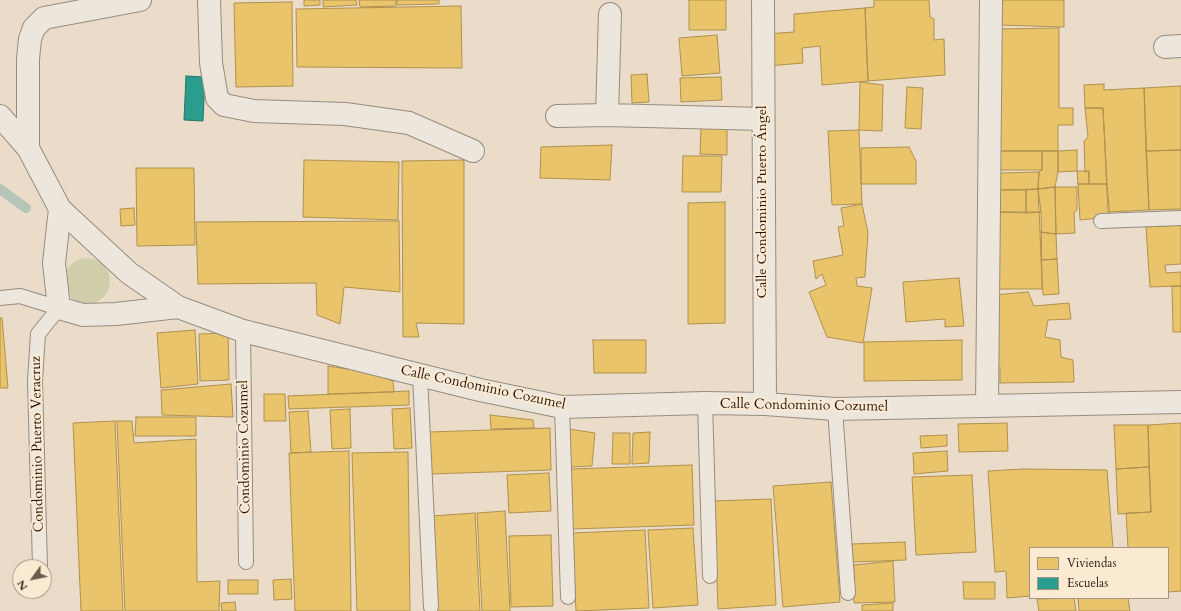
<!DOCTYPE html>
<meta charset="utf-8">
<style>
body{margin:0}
#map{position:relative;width:1181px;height:611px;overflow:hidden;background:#eadcc8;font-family:Cardo,serif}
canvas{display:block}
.legend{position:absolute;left:1029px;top:547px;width:140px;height:52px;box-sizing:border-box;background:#fbead2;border:1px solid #a69584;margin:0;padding:5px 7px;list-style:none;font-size:12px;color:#27160e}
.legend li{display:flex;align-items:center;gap:8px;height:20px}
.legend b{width:20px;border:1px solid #a69584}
.north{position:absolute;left:12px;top:559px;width:40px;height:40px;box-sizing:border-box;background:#fbead2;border:1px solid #a69584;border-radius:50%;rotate:237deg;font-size:11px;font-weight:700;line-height:16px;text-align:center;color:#27160e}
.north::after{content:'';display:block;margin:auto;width:14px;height:18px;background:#6b5b4f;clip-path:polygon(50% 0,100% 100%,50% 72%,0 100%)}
</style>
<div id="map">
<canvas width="1181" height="611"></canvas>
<ul class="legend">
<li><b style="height:11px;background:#e9c46a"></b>Viviendas</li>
<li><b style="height:11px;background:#2a9d8f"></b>Escuelas</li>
</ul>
<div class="north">N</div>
</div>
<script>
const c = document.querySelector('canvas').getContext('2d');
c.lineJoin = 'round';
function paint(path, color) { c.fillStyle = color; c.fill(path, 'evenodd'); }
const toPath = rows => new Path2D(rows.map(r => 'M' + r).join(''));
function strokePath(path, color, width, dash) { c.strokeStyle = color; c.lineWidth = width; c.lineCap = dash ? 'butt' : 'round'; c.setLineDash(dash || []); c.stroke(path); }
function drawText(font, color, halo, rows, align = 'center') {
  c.font = font + ' Cardo,serif'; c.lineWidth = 4; c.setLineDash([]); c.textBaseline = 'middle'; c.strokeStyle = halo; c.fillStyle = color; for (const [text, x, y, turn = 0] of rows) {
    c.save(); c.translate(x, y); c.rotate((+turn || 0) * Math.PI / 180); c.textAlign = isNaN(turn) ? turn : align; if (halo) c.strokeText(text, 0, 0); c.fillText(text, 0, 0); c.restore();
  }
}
paint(toPath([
 '64 281a23 23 0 1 1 46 0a23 23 0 1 1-46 0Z'
]), '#d0ceaa');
const homes = toPath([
 [304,0,320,0,320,5,304,6,304,0],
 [323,0,356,0,357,5,323,7,323,0],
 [359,0,396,0,396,6,360,7,359,0],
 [397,0,439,0,439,4,397,5,397,0],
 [689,0,726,0,726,30,689,30,689,0],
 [874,0,929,0,930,17,934,19,934,40,944,39,945,75,868,81,865,8,874,7,874,0],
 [997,0,1064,0,1064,27,998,25,997,0],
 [292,2,293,86,236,87,234,3,292,2],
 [461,6,462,68,297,67,296,9,461,6],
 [865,8,868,81,822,85,820,46,802,48,803,63,768,66,766,34,794,32,794,14,865,8],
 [1059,28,1059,108,1073,108,1073,125,1058,125,1058,151,996,151,996,29,1059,28],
 [717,35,720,73,682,76,679,38,717,35],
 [647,74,649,102,632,103,631,75,647,74],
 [721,77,722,100,681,102,680,78,721,77],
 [860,82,883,85,882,131,859,130,860,82],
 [1104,84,1104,90,1144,88,1149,210,1108,212,1103,108,1085,108,1084,85,1104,84],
 [1181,86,1181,150,1146,151,1144,88,1181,86],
 [907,87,923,88,921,129,905,128,907,87],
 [1085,108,1103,108,1107,184,1089,184,1089,171,1085,172,1084,141,1088,137,1085,108],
 [701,127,727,128,727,155,700,154,701,127],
 [859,130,862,204,832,205,828,131,859,130],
 [612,145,610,180,540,178,541,147,612,145],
 [909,147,916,161,916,184,861,184,861,148,909,147],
 [1077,150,1077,171,1058,172,1058,151,1077,150],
 [1181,150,1181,209,1149,210,1146,151,1181,150],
 [996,151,1042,151,1042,170,995,170,996,151],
 [1042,151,1058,151,1058,172,1055,187,1038,189,1039,172,1042,170,1042,151],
 [683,156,722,156,721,192,682,192,683,156],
 [304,160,399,162,398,220,303,217,304,160],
 [464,160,464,324,416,323,419,337,403,337,402,161,464,160],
 [136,168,194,168,195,245,137,246,136,168],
 [1077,171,1089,171,1089,184,1078,184,1077,171],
 [1039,172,1038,189,998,190,999,173,1039,172],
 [1078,184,1107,184,1110,217,1080,220,1078,184],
 [1055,187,1056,234,1040,232,1038,189,1055,187],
 [1055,187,1077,187,1077,210,1074,213,1075,233,1056,234,1055,187],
 [1038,189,1041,212,1026,213,1026,190,1038,189],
 [998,190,1026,190,1026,213,998,212,998,190],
 [725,202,725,323,688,324,688,203,725,202],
 [862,204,868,233,865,277,856,278,857,286,872,288,863,343,827,337,809,292,826,285,822,274,816,279,813,261,843,255,838,227,844,226,841,208,862,204],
 [134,208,135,225,121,226,120,209,134,208],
 [998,212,1041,212,1042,289,998,289,998,212],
 [399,221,400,292,344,287,340,324,317,315,316,283,198,284,196,222,399,221],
 [1181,225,1181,264,1165,265,1166,273,1181,272,1181,286,1150,287,1146,227,1181,225],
 [1040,232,1056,234,1057,259,1041,260,1040,232],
 [1057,259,1059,294,1043,295,1041,260,1057,259],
 [959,278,964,326,945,327,945,319,906,322,903,282,959,278],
 [1172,286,1181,286,1181,332,1173,332,1172,286],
 [1028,292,1034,306,1069,303,1071,319,1048,320,1045,337,1060,340,1061,357,1073,360,1074,382,1000,383,1000,367,992,368,994,295,1028,292],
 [0,318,2,318,8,388,0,388,0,318],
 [195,330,198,384,161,388,157,333,195,330],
 [228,333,229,380,200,381,199,334,228,333],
 [593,340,646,340,646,373,594,373,593,340],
 [962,340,962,380,864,381,864,342,962,340],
 [328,366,354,370,354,367,393,381,394,392,328,394,328,366],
 [231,384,233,417,162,415,161,390,231,384],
 [409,391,409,405,289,409,288,396,409,391],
 [264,394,285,394,286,421,264,421,264,394],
 [410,408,412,448,394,449,392,409,410,408],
 [350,409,351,448,332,449,330,410,350,409],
 [308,411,311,452,291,453,289,412,308,411],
 [490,415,533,420,534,428,491,429,490,415],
 [136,417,196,417,196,436,135,436,136,417],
 [115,421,123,611,81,611,73,423,115,421],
 [117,421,132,421,134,443,196,439,197,582,220,581,219,611,125,611,117,421],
 [1007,423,1008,451,959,452,958,424,1007,423],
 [1181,423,1181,591,1168,592,1168,548,1128,548,1126,513,1151,512,1148,425,1181,423],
 [1114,425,1148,425,1149,467,1116,469,1114,425],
 [550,428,551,470,431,474,429,432,550,428],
 [569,429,595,433,592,466,570,467,569,429],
 [650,432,649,463,632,464,633,433,650,432],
 [613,433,630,433,630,464,612,464,613,433],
 [947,435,947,446,921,448,920,436,947,435],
 [349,451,351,611,295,611,289,453,349,451],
 [947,451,948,471,914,474,913,453,947,451],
 [408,452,410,611,357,611,352,453,408,452],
 [692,465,694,525,572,529,570,469,692,465],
 [1149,467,1151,512,1118,514,1116,469,1149,467],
 [1023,469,1107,470,1113,548,1030,548,1030,596,1007,598,1006,571,995,572,988,471,1023,469],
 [549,473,551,511,509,513,507,475,549,473],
 [972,475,976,552,916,555,912,477,972,475],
 [831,482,840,602,783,607,773,486,831,482],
 [771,499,776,605,718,609,714,501,771,499],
 [505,511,510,611,482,611,477,513,505,511],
 [475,513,480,611,437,611,432,516,475,513],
 [693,528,698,605,653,608,648,530,693,528],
 [645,530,649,608,576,611,572,533,645,530],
 [551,535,553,606,511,607,509,536,551,535],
 [905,542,906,560,853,562,852,544,905,542],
 [893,561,895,602,854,603,854,565,893,561],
 [291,579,292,599,274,600,273,580,291,579],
 [228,580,258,580,258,594,228,594,228,580],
 [963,582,995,582,995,599,964,599,963,582],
 [1074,598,1076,611,1039,611,1037,599,1074,598],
 [1078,598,1128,598,1130,611,1079,611,1078,598],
 [235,602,236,611,222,611,221,603,235,602],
 [893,603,893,611,862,611,862,605,893,603]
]);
paint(homes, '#e9c46a');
strokePath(homes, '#af904e', 1);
const schools = toPath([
 [186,76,205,77,203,121,184,120,186,76]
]);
paint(schools, '#2a9d8f');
strokePath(schools, '#297468', 1);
strokePath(toPath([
 [0,189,26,208]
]), '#b5c6b9', 10);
const lane = toPath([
 [1101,221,1181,218],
 [0,298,20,296,59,308,38,334,35,381,40,567],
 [243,331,246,562],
 [420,375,431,607],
 [705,403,710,576],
 [562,407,568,597],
 [835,409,848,593]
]);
const street = toPath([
 [209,0,211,63,217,98,224,105,254,111,345,114,409,123,473,151],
 [763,0,765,404],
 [1165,47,1181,46],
 [607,115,610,14],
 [0,116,28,148,60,209,129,273,178,307,243,331,480,390,562,407,705,403,765,404,835,409,1181,402],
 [557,116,607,115,763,119],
 [28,148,28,59,30,39,34,28,44,18,140,0],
 [60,209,54,263,59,308,83,315,116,314,178,307],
 [987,405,991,0]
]);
strokePath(lane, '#968c7f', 16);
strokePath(street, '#968c7f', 24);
strokePath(lane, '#ede6dc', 14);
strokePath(street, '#ede6dc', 22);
drawText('14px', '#27160e', '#fbead2', [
 ["Calle Condominio Puerto Ángel",763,202,-90],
 ["Calle Condominio Cozumel",483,388,12],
 ["Calle Condominio Cozumel",804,406,1],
 ["Condominio Puerto Veracruz",38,444,-91],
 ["Condominio Cozumel",245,447,-91]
]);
</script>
